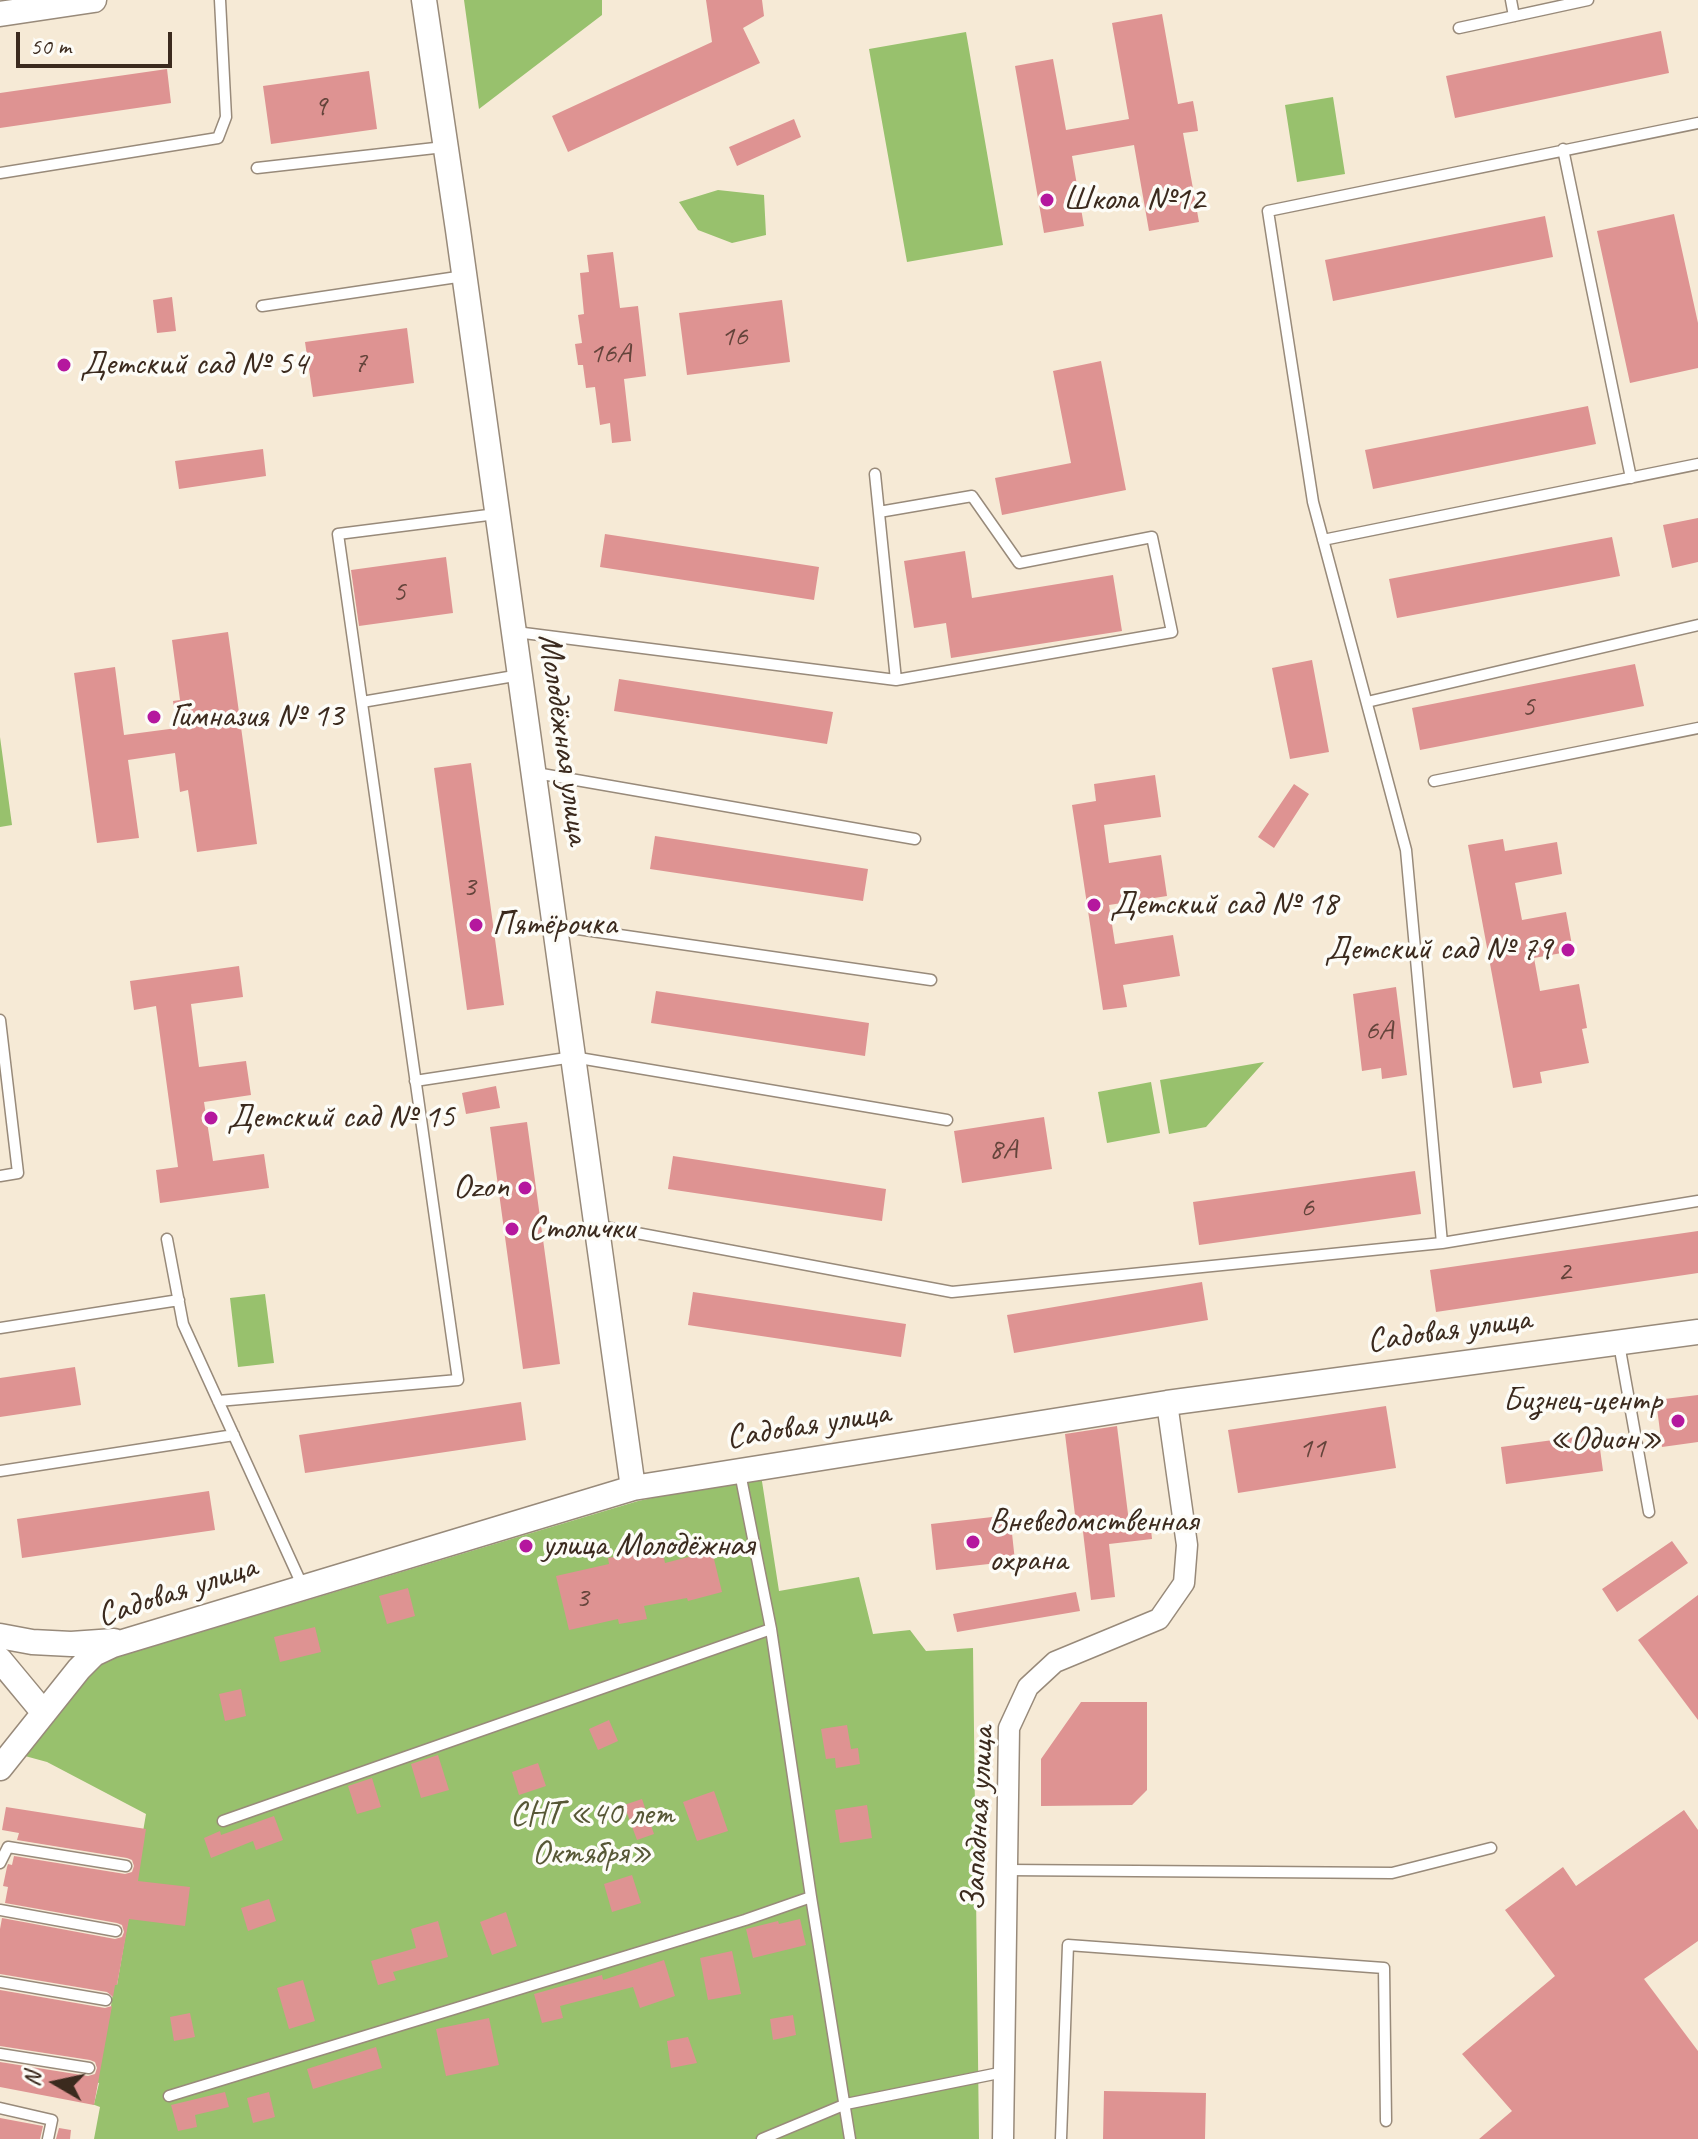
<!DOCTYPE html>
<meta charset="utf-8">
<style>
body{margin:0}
#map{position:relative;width:1698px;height:2139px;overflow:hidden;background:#f6ead6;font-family:Caveat,sans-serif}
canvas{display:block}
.north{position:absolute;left:16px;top:2043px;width:80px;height:80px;-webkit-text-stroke:6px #fdfcf7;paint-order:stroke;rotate:279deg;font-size:22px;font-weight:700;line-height:32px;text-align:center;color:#3b2a1e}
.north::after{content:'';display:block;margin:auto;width:28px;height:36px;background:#3b2a1e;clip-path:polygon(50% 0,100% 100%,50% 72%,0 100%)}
.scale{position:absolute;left:16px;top:32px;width:156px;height:36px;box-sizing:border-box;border:4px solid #3b2a1e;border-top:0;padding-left:10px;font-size:24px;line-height:28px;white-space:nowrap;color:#3b2a1e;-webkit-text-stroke:6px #fdfcf7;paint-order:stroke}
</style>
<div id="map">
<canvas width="1698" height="2139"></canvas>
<div class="north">N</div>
<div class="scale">50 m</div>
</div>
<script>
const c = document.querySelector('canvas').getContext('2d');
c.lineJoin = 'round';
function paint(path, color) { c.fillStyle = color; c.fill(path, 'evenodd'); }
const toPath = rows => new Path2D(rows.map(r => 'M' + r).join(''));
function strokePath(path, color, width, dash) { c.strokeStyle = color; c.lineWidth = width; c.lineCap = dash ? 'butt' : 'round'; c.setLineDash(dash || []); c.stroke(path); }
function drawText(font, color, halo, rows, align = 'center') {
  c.font = font + ' Caveat,sans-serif'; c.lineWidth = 7; c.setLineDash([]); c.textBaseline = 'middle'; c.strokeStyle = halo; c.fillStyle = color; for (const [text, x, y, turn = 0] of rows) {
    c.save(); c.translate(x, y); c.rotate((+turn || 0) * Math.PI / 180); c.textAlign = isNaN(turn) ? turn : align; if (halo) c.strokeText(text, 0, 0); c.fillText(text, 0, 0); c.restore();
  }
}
paint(toPath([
 [464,0,602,0,602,15,479,109],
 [966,32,1003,245,907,262,869,49],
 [1333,97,1345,174,1297,182,1285,105],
 [718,190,764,195,766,235,732,243,698,230,679,202],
 [0,737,12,825,0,827],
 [1264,1062,1206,1127,1169,1134,1160,1080],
 [1151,1082,1160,1133,1107,1143,1098,1092],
 [265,1294,274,1363,238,1367,230,1298],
 [761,1475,779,1591,859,1577,873,1634,910,1630,926,1651,973,1648,979,2139,94,2139,100,2107,92,2104,94,2104,99,2083,95,2082,110,2013,114,1985,117,1985,146,1814,47,1762,25,1756,101,1662,638,1501]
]), '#98c16d');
paint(toPath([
 [706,0,762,0,764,16,743,28,760,63,568,152,552,116,712,42],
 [1162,14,1178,104,1193,101,1196,117,1198,131,1183,133,1199,222,1149,231,1134,145,1072,156,1084,226,1044,233,1015,66,1053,59,1066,130,1129,119,1112,23],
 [1661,31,1669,73,1455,118,1446,76],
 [167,69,171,103,0,128,0,93],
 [369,71,377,129,271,144,263,86],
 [794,119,801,137,737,166,729,147],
 [1674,214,1698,323,1698,368,1630,383,1597,231],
 [1545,216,1553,257,1333,301,1325,260],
 [613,252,620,308,638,306,646,376,624,379,631,441,612,443,610,423,600,425,595,387,586,388,583,365,578,365,575,344,582,343,578,315,584,314,580,273,589,272,587,255],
 [172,297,176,331,157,333,153,300],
 [782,300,790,362,687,375,679,313],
 [407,328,414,383,313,397,305,342],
 [1101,361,1126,490,1002,515,995,478,1071,463,1053,371],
 [1588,406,1596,444,1373,489,1365,450],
 [263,449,266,476,179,489,175,461],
 [1698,518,1698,562,1672,568,1663,525],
 [605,534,819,567,814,600,600,567],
 [1612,537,1620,576,1397,618,1389,579],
 [965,551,972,598,1113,575,1122,631,951,658,946,623,914,628,904,561],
 [446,557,453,613,359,626,351,570],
 [228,632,257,844,197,852,188,790,180,792,175,753,128,760,139,838,97,843,74,673,115,667,124,735,177,728,173,701,180,700,172,640],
 [1312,660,1329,752,1290,759,1272,668],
 [1635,664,1644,706,1420,750,1412,708],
 [619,679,833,712,827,744,614,711],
 [471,763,504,1005,467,1010,434,768],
 [1155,775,1161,817,1104,825,1109,863,1161,855,1167,896,1109,905,1115,944,1173,935,1180,976,1123,985,1127,1007,1103,1010,1072,805,1096,801,1094,784],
 [1294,784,1309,794,1274,848,1258,837],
 [655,836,868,869,863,901,650,869],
 [1503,839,1505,851,1557,842,1562,874,1515,883,1522,920,1566,912,1573,951,1534,958,1540,991,1579,984,1587,1028,1582,1029,1589,1063,1540,1072,1542,1083,1513,1088,1468,845],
 [239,966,243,997,191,1004,199,1067,246,1061,251,1095,204,1102,213,1161,264,1154,269,1188,160,1203,156,1170,178,1167,156,1006,134,1010,130,981],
 [1396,987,1407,1075,1382,1079,1381,1068,1362,1071,1353,994],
 [656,991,869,1023,865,1056,651,1023],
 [496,1086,500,1108,466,1114,462,1093],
 [1044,1117,1052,1169,962,1183,954,1131],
 [527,1122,560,1364,523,1369,490,1127],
 [673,1156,886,1189,882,1221,668,1189],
 [1415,1171,1421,1214,1199,1245,1193,1202],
 [1698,1231,1698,1273,1436,1312,1430,1270],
 [1202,1282,1208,1320,1014,1353,1007,1315],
 [693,1292,906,1324,901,1357,688,1325],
 [75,1367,81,1405,0,1417,0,1378],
 [1698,1395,1698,1442,1662,1447,1656,1400],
 [521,1402,526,1440,305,1473,299,1435],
 [1386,1406,1396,1468,1238,1493,1228,1430],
 [1117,1426,1129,1522,1150,1520,1152,1539,1109,1544,1115,1597,1091,1600,1082,1523,1076,1523,1065,1434],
 [1598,1434,1603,1471,1506,1484,1501,1447],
 [209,1491,215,1530,22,1558,17,1519],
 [1010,1515,1015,1561,936,1570,931,1524],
 [1672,1541,1688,1563,1617,1612,1602,1589],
 [662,1549,665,1563,712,1551,722,1592,688,1601,687,1598,644,1606,647,1619,619,1624,618,1619,569,1630,556,1576,609,1564,608,1558],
 [408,1588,415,1616,387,1624,379,1596],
 [1076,1592,1080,1611,957,1632,953,1614],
 [1698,1595,1698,1720,1638,1640],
 [315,1627,321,1652,280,1662,274,1637],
 [241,1689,246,1716,225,1721,219,1694],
 [1081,1702,1147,1702,1147,1790,1132,1805,1041,1806,1041,1759],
 [609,1720,618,1741,598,1750,589,1729],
 [847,1725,851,1749,858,1748,860,1764,836,1768,835,1758,826,1759,821,1729],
 [438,1755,449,1790,421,1798,411,1764],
 [538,1763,546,1786,519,1795,512,1772],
 [372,1778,381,1807,357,1814,348,1786],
 [714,1791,728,1831,697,1841,683,1802],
 [642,1799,654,1834,637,1840,624,1805],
 [867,1805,872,1838,840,1843,835,1810],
 [6,1807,146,1829,138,1881,190,1887,185,1926,129,1919,117,1985,115,1985,113,1997,107,1992,0,1974,0,1929,2,1918,115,1939,122,1937,124,1932,122,1925,117,1923,5,1903,8,1887,3,1886,7,1867,8,1864,12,1865,14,1856,125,1874,132,1872,134,1866,132,1860,127,1858,17,1840,19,1833,2,1830],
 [1684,1810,1698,1830,1698,1941,1644,1979,1698,2051,1698,2139,1479,2139,1512,2111,1462,2054,1555,1976,1505,1910,1563,1867,1576,1886],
 [274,1816,283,1840,256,1850,253,1841,211,1858,204,1838,220,1831,221,1835],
 [632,1875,641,1903,612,1912,604,1884],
 [269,1899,276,1921,248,1931,241,1908],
 [506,1912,517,1946,492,1955,480,1922],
 [800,1919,806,1945,753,1958,746,1929,778,1921,779,1924],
 [438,1921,448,1957,393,1972,396,1980,378,1985,371,1961,416,1948,411,1929],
 [732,1951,741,1994,708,2000,700,1958],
 [664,1960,675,1996,640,2008,633,1987,560,2006,563,2018,542,2023,534,1994,602,1975,603,1980],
 [303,1980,315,2021,289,2029,277,1988],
 [0,1990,105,2008,112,2006,94,2105,0,2087,0,2062,88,2076,95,2074,97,2068,95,2062,90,2060,0,2046],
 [190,2013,195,2037,174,2041,170,2017],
 [793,2015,796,2035,773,2040,770,2019],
 [489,2018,499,2065,446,2076,436,2029],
 [688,2037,697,2063,671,2068,667,2041],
 [376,2047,382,2068,313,2089,307,2069],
 [1104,2091,1206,2093,1205,2139,1103,2139],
 [225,2092,229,2107,195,2115,197,2127,178,2131,171,2105],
 [269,2092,275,2117,253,2123,247,2098],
 [0,2118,43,2126,40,2139,0,2139],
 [59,2128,71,2130,70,2139,56,2139]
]), '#de9392');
const service = toPath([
 [1511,0,1514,16],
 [1459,28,1588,0],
 [1563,149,1631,478],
 [257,168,444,147],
 [0,173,218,138,226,117,220,0],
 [262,306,464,276],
 [875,474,896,680],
 [1323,540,1698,464],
 [516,632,896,680,1172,632,1152,537,1019,563,972,496,879,512],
 [362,702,520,675],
 [1367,702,1698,625],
 [536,773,915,839],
 [1434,781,1698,728],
 [557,926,931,980],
 [0,1020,18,1173,0,1176],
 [415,1081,573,1057,947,1120],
 [599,1226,952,1292,1442,1243,1698,1201],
 [167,1239,183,1324,303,1587],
 [1442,1243,1406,850,1313,502,1268,211,1698,123],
 [0,1328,179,1300],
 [1619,1344,1649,1512],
 [218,1401,458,1380,338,534,496,514],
 [0,1471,234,1435],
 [740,1473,771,1629,811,1897,850,2139],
 [223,1821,771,1629],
 [0,1863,8,1847,126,1866],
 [1007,1870,1392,1873,1491,1848],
 [0,1910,116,1931],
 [0,1982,106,2000],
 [0,2054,89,2068],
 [169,2096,745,1920,811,1897],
 [0,2108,52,2120,48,2139],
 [762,2139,846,2104,1004,2072],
 [1061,2139,1068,1945,1384,1968,1386,2121]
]);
const minor = toPath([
 [1003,2139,1009,1728,1028,1687,1055,1662,1159,1619,1184,1583,1187,1545,1167,1403]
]);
const tertiary = toPath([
 [424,0,458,230,633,1488],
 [0,14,94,0],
 [0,1636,32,1642,71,1644,114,1641],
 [0,1660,44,1713],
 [0,1768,79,1669,94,1654,113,1645,633,1488,1167,1403,1698,1332]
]);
strokePath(service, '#988a7a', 13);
strokePath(minor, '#988a7a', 23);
strokePath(tertiary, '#988a7a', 27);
strokePath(service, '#fff', 10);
strokePath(minor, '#fff', 20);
strokePath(tertiary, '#fff', 24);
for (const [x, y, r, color] of [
 [1047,200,8,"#b5179e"],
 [64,365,8,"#b5179e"],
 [154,717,8,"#b5179e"],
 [1094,905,8,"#b5179e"],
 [476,925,8,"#b5179e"],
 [1568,950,8,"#b5179e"],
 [211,1118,8,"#b5179e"],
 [525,1188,8,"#b5179e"],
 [512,1229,8,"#b5179e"],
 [1678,1421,8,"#b5179e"],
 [973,1542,8,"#b5179e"],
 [526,1546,8,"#b5179e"]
]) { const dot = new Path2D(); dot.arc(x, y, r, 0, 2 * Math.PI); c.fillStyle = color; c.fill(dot); strokePath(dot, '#fdfcf7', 3); }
drawText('30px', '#64443b', null, [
 ["9",320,107],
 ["16",734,337],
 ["16А",610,354],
 ["7",360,363],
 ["5",399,592],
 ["5",1528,707],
 ["3",469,887],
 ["6А",1379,1031],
 ["8А",1003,1150],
 ["6",1307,1208],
 ["2",1564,1272],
 ["11",1312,1449],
 ["3",582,1598]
]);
drawText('34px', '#3b2a1e', '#fdfcf7', [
 ["Школа №12",1063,200],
 ["Детский сад № 54",80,365],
 ["Гимназия № 13",170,717],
 ["Детский сад № 18",1110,905],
 ["Пятёрочка",492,925],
 ["Детский сад № 79",1552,950,"right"],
 ["Детский сад № 15",227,1118],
 ["Ozon",509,1188,"right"],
 ["Столички",528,1229],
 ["Бизнец-центр",1662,1401,"right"],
 ["«Одион»",1662,1440,"right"],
 ["Вневедомственная",989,1522],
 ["охрана",989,1561],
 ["улица Молодёжная",542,1546]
], 'left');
drawText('34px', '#3b2a1e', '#fdfcf7', [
 ["Молодёжная улица",563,739,82],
 ["Садовая улица",1449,1331,-8],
 ["Садовая улица",808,1426,-9],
 ["Садовая улица",177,1592,-18],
 ["Западная улица",979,1819,-87]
]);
drawText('34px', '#575736', '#fdfcf7', [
 ["СНТ «40 лет",592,1815],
 ["Октября»",592,1854]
]);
</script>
